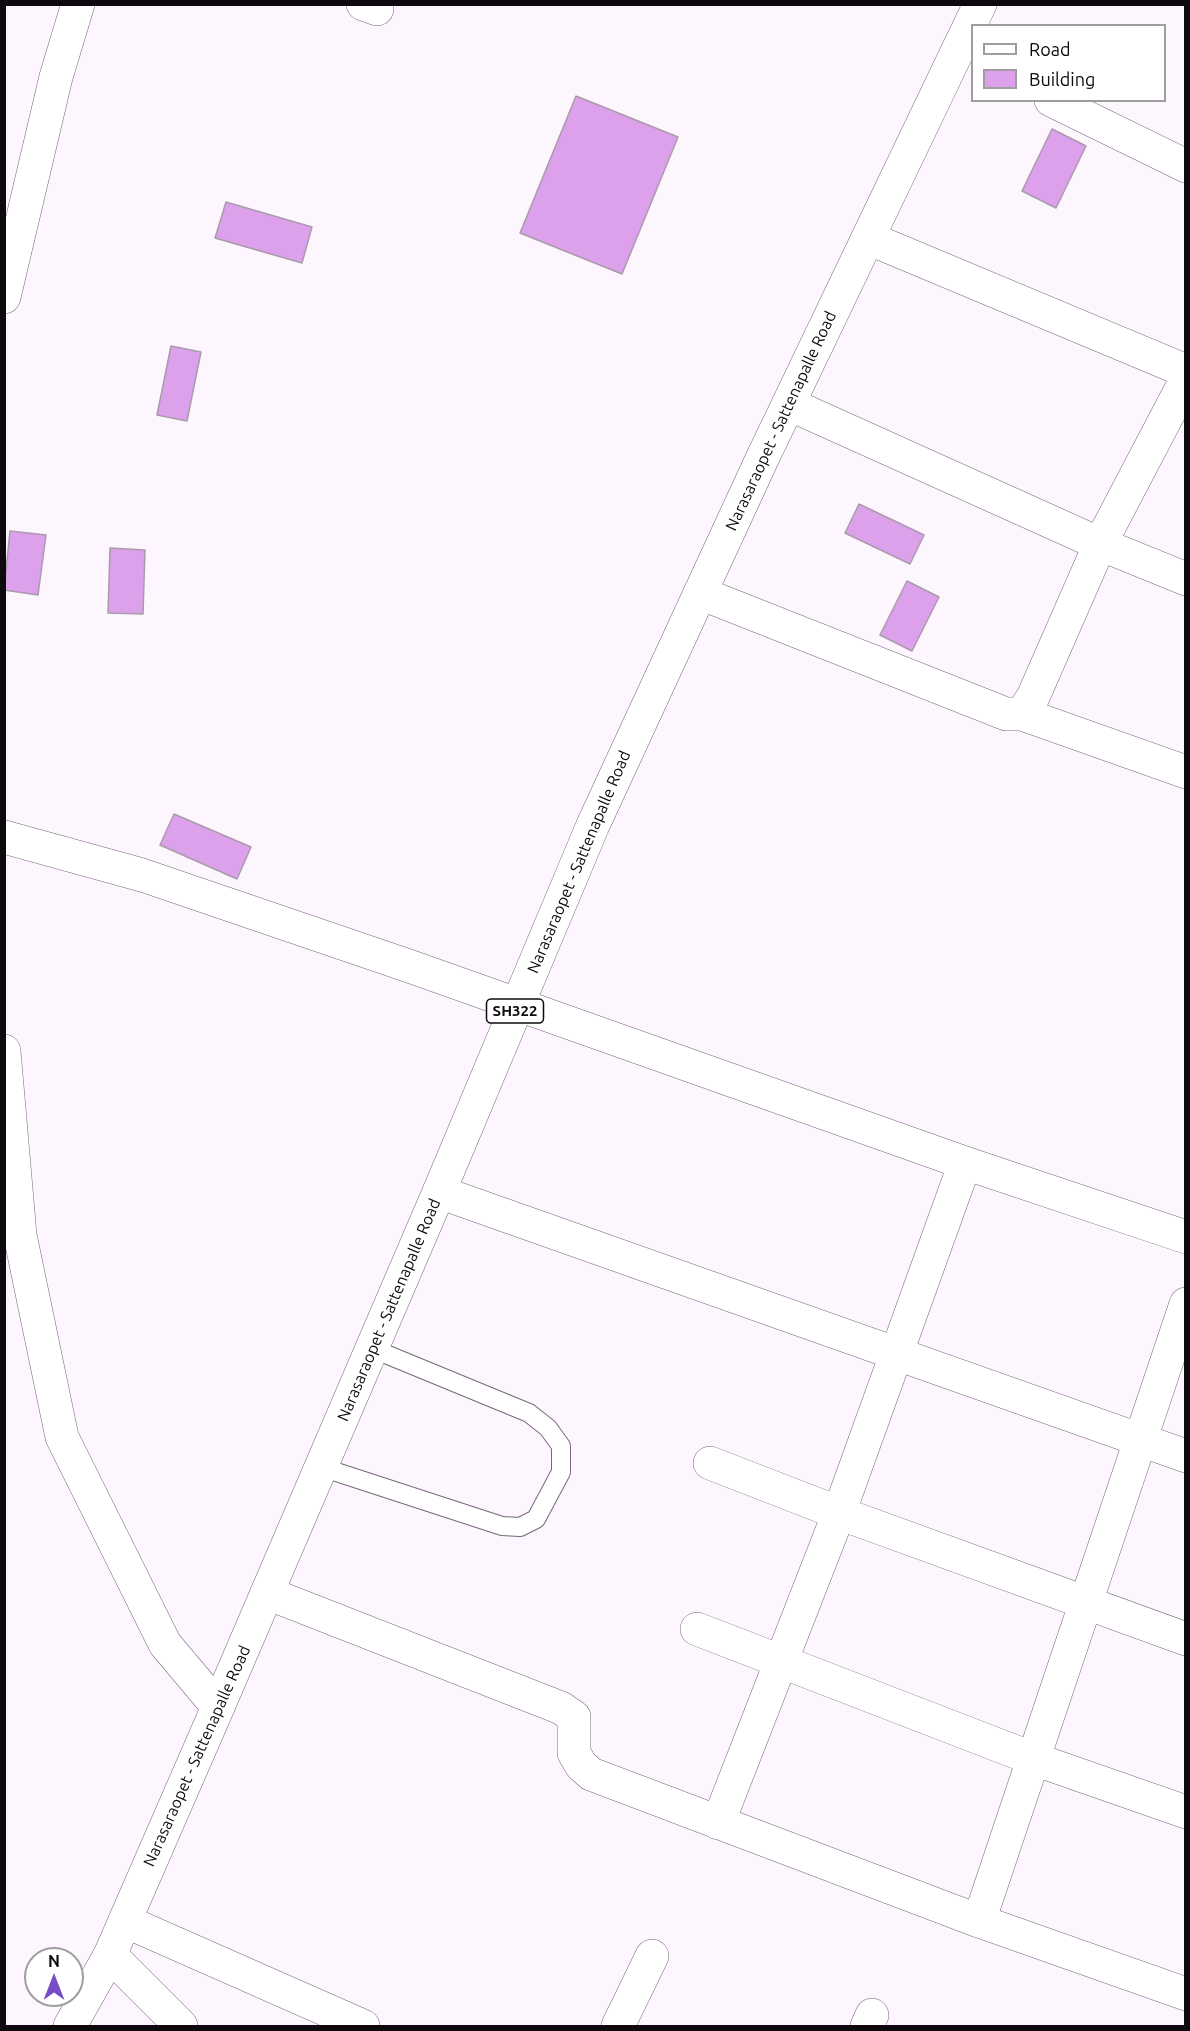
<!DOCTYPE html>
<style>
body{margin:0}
#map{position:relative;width:1190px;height:2031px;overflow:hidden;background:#fdf6fe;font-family:Ubuntu,sans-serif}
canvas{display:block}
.frame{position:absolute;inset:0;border:6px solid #0e090f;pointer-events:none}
.legend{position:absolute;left:971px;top:24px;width:195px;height:78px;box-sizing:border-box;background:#fff;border:2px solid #9f9d9f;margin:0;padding:8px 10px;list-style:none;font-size:18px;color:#0e090f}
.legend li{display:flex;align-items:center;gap:12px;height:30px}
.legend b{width:30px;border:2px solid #9f9d9f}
.north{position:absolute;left:24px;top:1947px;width:60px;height:60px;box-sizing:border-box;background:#fff;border:2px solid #9f9d9f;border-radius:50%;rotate:0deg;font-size:16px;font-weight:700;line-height:24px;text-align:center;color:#0e090f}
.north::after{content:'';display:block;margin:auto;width:21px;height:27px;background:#764dc6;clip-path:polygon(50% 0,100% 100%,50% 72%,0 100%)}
</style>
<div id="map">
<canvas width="1190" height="2031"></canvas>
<div class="frame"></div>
<ul class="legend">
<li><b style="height:8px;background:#fff"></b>Road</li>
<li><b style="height:16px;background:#dca1ea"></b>Building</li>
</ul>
<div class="north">N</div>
</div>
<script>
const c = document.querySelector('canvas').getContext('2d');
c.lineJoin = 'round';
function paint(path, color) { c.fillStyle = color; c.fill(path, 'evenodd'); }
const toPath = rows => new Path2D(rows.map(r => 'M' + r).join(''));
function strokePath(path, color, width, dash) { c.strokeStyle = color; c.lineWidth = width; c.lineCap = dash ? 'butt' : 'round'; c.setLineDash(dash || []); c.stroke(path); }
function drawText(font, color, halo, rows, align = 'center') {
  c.font = font + ' Ubuntu,sans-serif'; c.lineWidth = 6; c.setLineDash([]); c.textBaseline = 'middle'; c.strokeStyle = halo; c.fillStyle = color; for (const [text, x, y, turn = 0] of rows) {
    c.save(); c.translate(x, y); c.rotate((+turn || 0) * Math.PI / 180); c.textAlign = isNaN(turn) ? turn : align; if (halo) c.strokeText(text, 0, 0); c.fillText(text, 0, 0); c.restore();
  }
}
const building = toPath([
 [576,96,678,137,622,274,520,233,576,96],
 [1052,129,1086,146,1056,208,1022,191,1052,129],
 [226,202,312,227,302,263,215,238,226,202],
 [171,346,201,352,187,421,157,415,171,346],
 [859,504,924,535,910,564,845,533,859,504],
 [10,531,46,535,38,595,4,590,10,531],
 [110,548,145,550,143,614,108,613,110,548],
 [907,581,939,597,912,651,880,635,907,581],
 [174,814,251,847,237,879,160,845,174,814]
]);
paint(building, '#dca1ea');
strokePath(building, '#a99bac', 1.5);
const lane = toPath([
 [321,1467,502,1526,520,1527,536,1519,561,1472,561,1446,548,1428,529,1413,371,1348]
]);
const street = toPath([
 [363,4,377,9],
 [1051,100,1186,166],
 [868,238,1186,371],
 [4,297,56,77,78,4],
 [789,404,1100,544,1186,579],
 [700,593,1006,714,1022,714,1033,697,1100,544,1186,380],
 [1022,714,1186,772],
 [4,837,142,875,409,966,965,1163,1186,1237],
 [4,1051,20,1235,62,1437,165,1644,218,1707],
 [439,1192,1186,1456],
 [710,1463,839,1513,1186,1639],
 [267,1593,561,1708,574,1717,574,1753,581,1765,591,1774,979,1921,1186,1994],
 [697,1629,1034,1759,1186,1812],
 [718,1823,839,1513,965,1163],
 [125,1921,363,2026],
 [979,1921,1186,1304],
 [110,1955,181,2026],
 [618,2026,652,1956],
 [867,2026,872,2015]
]);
const primary = toPath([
 [70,2026,110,1955,218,1707,439,1192,593,825,762,459,980,4]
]);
strokePath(lane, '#766979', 20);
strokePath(street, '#766979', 34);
strokePath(primary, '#766979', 34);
strokePath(lane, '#fff', 18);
strokePath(street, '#fff', 33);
strokePath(primary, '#fff', 33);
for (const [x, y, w] of [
 [515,1011,57]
]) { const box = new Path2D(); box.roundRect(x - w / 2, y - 12, w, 24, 4.5); c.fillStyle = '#fff'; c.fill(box); strokePath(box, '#0e090f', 1.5); }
drawText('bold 15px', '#0e090f', null, [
 ["SH322",515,1011]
]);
drawText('16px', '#0e090f', '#fff', [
 ["Narasaraopet - Sattenapalle Road",781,421,-65],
 ["Narasaraopet - Sattenapalle Road",579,862,-67],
 ["Narasaraopet - Sattenapalle Road",389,1310,-67],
 ["Narasaraopet - Sattenapalle Road",197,1756,-66]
]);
</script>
